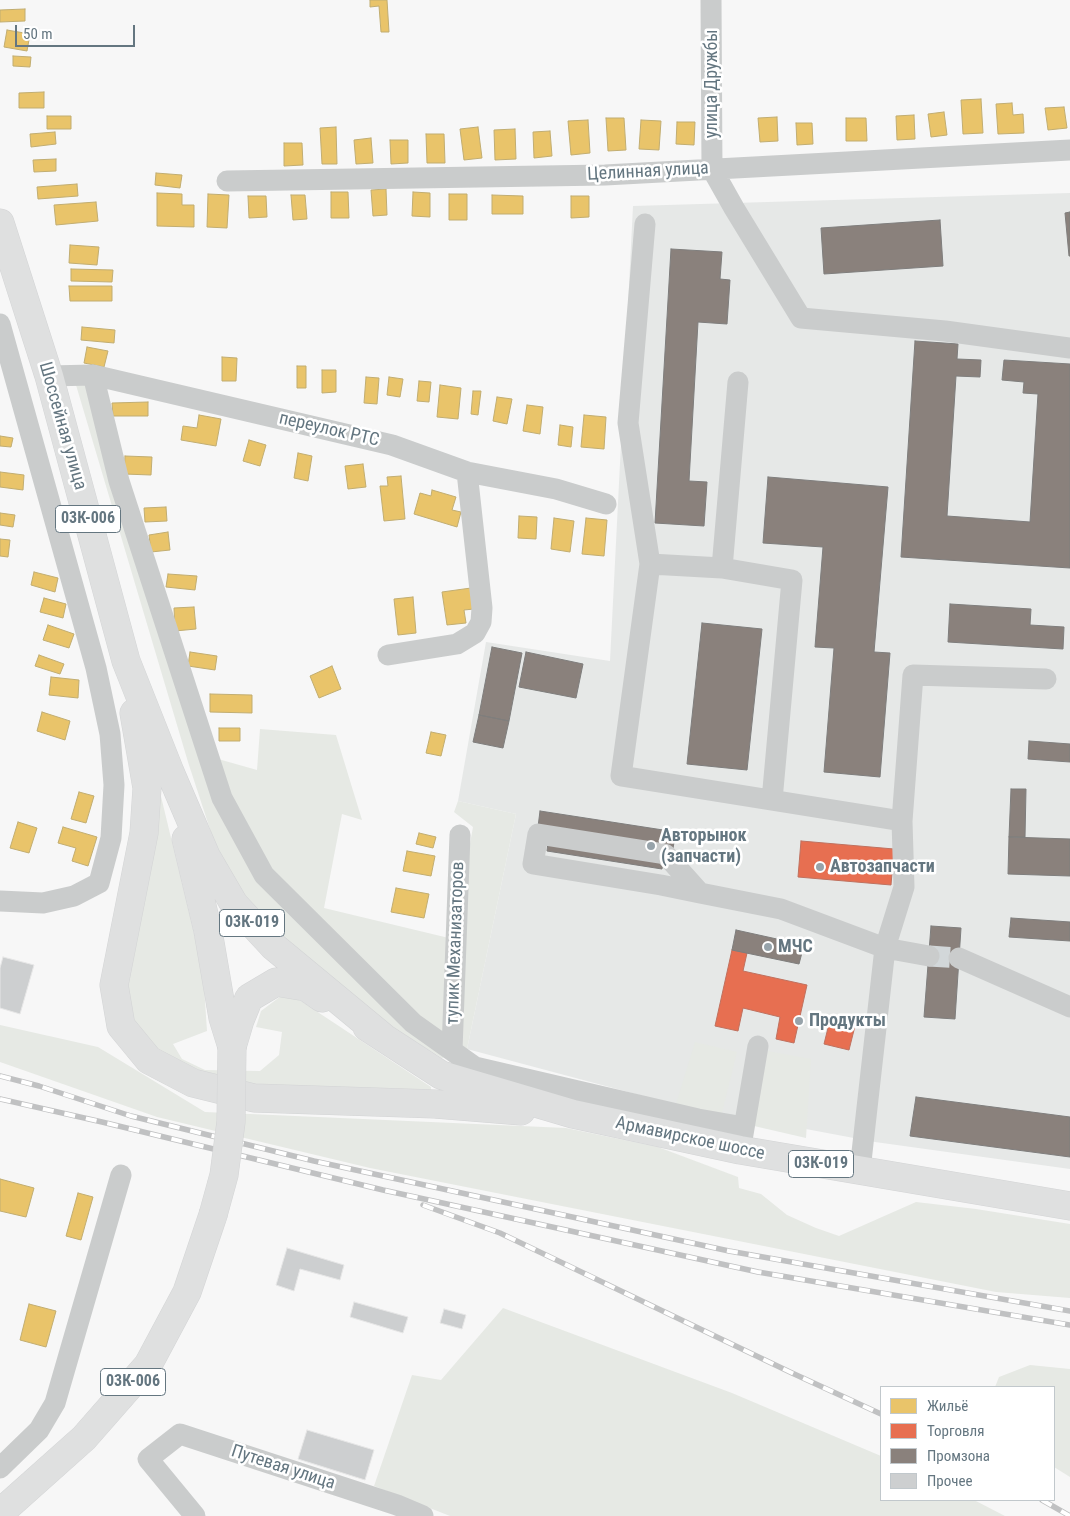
<!DOCTYPE html>
<meta charset="utf-8">
<style>
body{margin:0}
#map{position:relative;width:1070px;height:1516px;overflow:hidden;background:#f7f7f7;font-family:"Roboto Condensed",sans-serif}
canvas{display:block}
.legend{position:absolute;left:880px;top:1386px;width:175px;height:115px;box-sizing:border-box;background:#fff;border:1px solid #c1c8cc;margin:0;padding:6px 9px;list-style:none;font-size:15px;color:#647680}
.legend li{display:flex;align-items:center;gap:10px;height:25px}
.legend b{width:25px;border:1px solid #c1c8cc}
.scale{position:absolute;left:15px;top:25px;width:120px;height:22px;box-sizing:border-box;border:2px solid #647680;border-top:0;padding-left:6px;font-size:15px;line-height:18px;white-space:nowrap;color:#647680;-webkit-text-stroke:4px #fff;paint-order:stroke}
</style>
<div id="map">
<canvas width="1070" height="1516"></canvas>
<ul class="legend">
<li><b style="height:14px;background:#e9c46a"></b>Жильё</li>
<li><b style="height:14px;background:#e76f51"></b>Торговля</li>
<li><b style="height:14px;background:#8a817c"></b>Промзона</li>
<li><b style="height:14px;background:#cdcfd0"></b>Прочее</li>
</ul>
<div class="scale">50 m</div>
</div>
<script>
const c = document.querySelector('canvas').getContext('2d');
c.lineJoin = 'round';
function paint(path, color) { c.fillStyle = color; c.fill(path, 'evenodd'); }
const toPath = rows => new Path2D(rows.map(r => 'M' + r).join(''));
function strokePath(path, color, width, dash) { c.strokeStyle = color; c.lineWidth = width; c.lineCap = dash ? 'butt' : 'round'; c.setLineDash(dash || []); c.stroke(path); }
function drawText(font, color, halo, rows, align = 'center') {
  c.font = font + ' "Roboto Condensed",sans-serif'; c.lineWidth = 5; c.setLineDash([]); c.textBaseline = 'middle'; c.strokeStyle = halo; c.fillStyle = color; for (const [text, x, y, turn = 0] of rows) {
    c.save(); c.translate(x, y); c.rotate((+turn || 0) * Math.PI / 180); c.textAlign = isNaN(turn) ? turn : align; if (halo) c.strokeText(text, 0, 0); c.fillText(text, 0, 0); c.restore();
  }
}
paint(toPath([
 [1070,193,1070,1169,875,1142,673,1104,467,1049,516,814,458,801,486,642,610,661,633,206]
]), '#e6e8e7');
paint(toPath([
 [88,380,204,755,257,770,260,729,336,735,362,820,342,814,324,908,453,939,473,827,454,812,458,801,516,814,467,1049,442,1058,380,1020,273,934,224,872,188,762,76,385],
 [159,788,203,971,207,1031,173,1044,182,1059,205,1070,260,1071,279,1055,282,1032,256,1027,261,1011,281,996,298,999,431,1087,431,1094,255,1090,165,1060,137,1032,125,994,159,818],
 [0,1025,98,1047,205,1112,566,1128,658,1147,738,1177,739,1188,761,1194,787,1215,816,1228,839,1236,916,1202,976,1209,1070,1224,1070,1298,996,1292,370,1168,157,1117,0,1062],
 [695,1042,737,1052,721,1117,675,1107],
 [768,1051,811,1059,806,1138,754,1126],
 [503,1308,732,1393,881,1456,881,1500,974,1500,1005,1516,450,1516,374,1486,412,1375,441,1380],
 [1030,1365,1070,1369,1070,1477,1054,1467,1054,1387,995,1387,999,1377]
]), '#e6e9e4');
const homes = toPath([
 [370,0,387,0,389,32,381,32,379,6,370,7,370,0],
 [25,9,25,21,0,22,0,10,25,9],
 [7,30,30,34,27,51,4,47,7,30],
 [13,56,31,57,30,67,13,66,13,56],
 [44,92,44,108,19,108,19,93,44,92],
 [981,99,983,133,963,134,961,100,981,99],
 [1012,103,1013,115,1023,114,1024,133,998,134,996,104,1012,103],
 [1064,107,1067,128,1048,130,1045,108,1064,107],
 [944,112,947,135,931,137,928,114,944,112],
 [914,115,915,139,897,140,896,116,914,115],
 [47,116,71,116,71,129,47,129,47,116],
 [777,117,778,141,760,142,758,118,777,117],
 [606,118,624,118,626,150,608,151,606,118],
 [846,118,866,118,867,141,846,141,846,118],
 [588,120,590,153,571,155,568,121,588,120],
 [641,120,661,121,659,150,639,149,641,120],
 [677,122,695,122,694,145,676,144,677,122],
 [796,123,812,123,813,144,797,145,796,123],
 [336,127,337,164,322,164,320,128,336,127],
 [478,127,482,158,464,160,460,129,478,127],
 [515,129,516,159,495,160,494,130,515,129],
 [550,131,552,156,534,158,533,132,550,131],
 [55,132,56,144,31,147,30,134,55,132],
 [426,134,444,134,445,163,427,163,426,134],
 [371,138,373,163,356,164,354,140,371,138],
 [390,140,408,140,408,163,391,164,390,140],
 [284,143,302,143,303,165,284,166,284,143],
 [56,159,56,171,34,172,33,160,56,159],
 [156,173,182,175,180,188,155,185,156,173],
 [77,184,78,196,38,199,37,187,77,184],
 [386,189,387,215,373,216,371,190,386,189],
 [331,192,348,192,349,218,331,218,331,192],
 [413,192,430,193,430,217,412,216,413,192],
 [157,193,182,194,182,205,194,205,194,227,157,226,157,193],
 [208,194,229,195,227,228,207,227,208,194],
 [449,194,467,194,467,220,449,220,449,194],
 [291,195,305,195,307,219,293,220,291,195],
 [492,195,523,196,523,214,492,214,492,195],
 [248,196,266,196,267,217,249,218,248,196],
 [571,196,589,196,589,217,571,218,571,196],
 [96,202,98,221,56,225,54,205,96,202],
 [70,245,99,247,97,265,69,263,70,245],
 [71,269,113,270,112,282,71,281,71,269],
 [69,286,112,286,112,301,70,301,69,286],
 [82,327,115,330,114,343,81,340,82,327],
 [87,347,108,351,104,367,84,363,87,347],
 [222,357,237,358,236,381,222,381,222,357],
 [297,366,306,366,306,388,297,388,297,366],
 [322,370,336,370,336,392,322,393,322,370],
 [366,377,379,378,377,404,364,403,366,377],
 [389,377,403,379,400,397,387,395,389,377],
 [419,381,431,382,429,402,417,401,419,381],
 [440,385,461,388,458,419,437,417,440,385],
 [473,391,481,391,478,415,471,414,473,391],
 [497,397,512,399,507,424,493,421,497,397],
 [148,402,148,416,113,416,112,403,148,402],
 [527,405,543,407,540,434,523,431,527,405],
 [199,415,221,419,216,446,181,440,183,426,197,428,199,415],
 [584,415,606,417,604,449,581,447,584,415],
 [560,425,573,427,571,447,558,445,560,425],
 [0,436,13,438,11,447,0,446,0,436],
 [249,440,266,445,260,466,243,461,249,440],
 [298,453,312,456,308,481,294,478,298,453],
 [125,456,152,457,151,475,124,474,125,456],
 [363,464,366,487,348,489,345,466,363,464],
 [0,472,24,475,23,490,0,487,0,472],
 [401,476,405,519,384,521,380,486,388,486,387,477,401,476],
 [432,490,456,497,452,510,461,512,457,527,414,514,420,493,431,496,432,490],
 [166,507,167,521,145,522,144,508,166,507],
 [0,513,15,515,13,527,0,525,0,513],
 [519,516,537,517,536,539,518,538,519,516],
 [554,518,574,521,570,552,551,549,554,518],
 [586,518,607,520,604,556,582,554,586,518],
 [168,532,170,550,151,552,149,535,168,532],
 [0,539,10,540,8,557,0,556,0,539],
 [34,572,58,578,55,592,31,585,34,572],
 [168,574,197,576,195,590,166,587,168,574],
 [471,588,474,609,464,610,466,623,447,625,442,592,471,588],
 [413,597,416,633,398,635,394,599,413,597],
 [44,598,66,604,63,618,40,612,44,598],
 [194,607,196,629,175,631,174,608,194,607],
 [48,625,74,634,69,648,43,640,48,625],
 [190,652,217,656,215,670,188,666,190,652],
 [39,655,64,664,60,674,35,666,39,655],
 [332,666,341,689,319,698,310,676,332,666],
 [51,677,79,680,78,698,49,695,51,677],
 [210,694,252,695,252,713,210,712,210,694],
 [42,712,70,721,65,740,37,731,42,712],
 [219,728,240,728,240,741,219,741,219,728],
 [431,732,446,735,441,756,426,753,431,732],
 [79,792,94,796,86,823,71,819,79,792],
 [18,822,37,828,29,853,10,848,18,822],
 [63,827,97,837,88,866,72,861,76,848,58,843,63,827],
 [419,833,436,837,433,848,416,844,419,833],
 [407,851,435,856,431,876,403,871,407,851],
 [396,888,429,894,424,918,391,912,396,888],
 [0,1179,34,1188,26,1217,0,1211,0,1179],
 [78,1193,93,1197,81,1240,66,1236,78,1193],
 [29,1304,56,1311,46,1347,20,1340,29,1304]
]);
paint(homes, '#e9c46a');
strokePath(homes, '#c1ad71', 1);
const shops = toPath([
 [801,841,894,849,891,885,798,877,801,841],
 [732,950,747,953,743,971,807,985,794,1043,776,1039,780,1017,743,1008,738,1031,715,1026,732,950],
 [830,1020,855,1026,849,1050,824,1044,830,1020]
]);
paint(shops, '#e76f51');
strokePath(shops, '#c0715f', 1);
const industry = toPath([
 [1070,212,1070,256,1069,256,1065,213,1070,212],
 [940,220,943,266,824,274,821,228,940,220],
 [671,249,722,252,720,279,730,280,727,324,698,322,689,481,707,482,704,526,655,523,671,249],
 [915,341,958,344,957,359,981,360,980,377,956,376,947,516,1030,522,1038,394,1023,393,1024,382,1002,380,1004,360,1070,364,1070,568,901,557,915,341],
 [768,477,888,487,874,652,890,653,880,777,824,772,834,648,815,647,823,547,763,543,768,477],
 [950,604,1031,609,1030,625,1064,627,1063,649,948,642,950,604],
 [702,623,762,629,747,770,687,764,702,623],
 [492,647,522,653,509,721,479,715,492,647],
 [526,652,583,664,576,698,519,687,526,652],
 [479,715,509,721,503,748,473,742,479,715],
 [1029,741,1070,744,1070,762,1028,759,1029,741],
 [1011,789,1026,789,1025,837,1009,837,1011,789],
 [540,811,676,832,673,848,538,827,540,811],
 [1009,837,1070,839,1070,876,1008,874,1009,837],
 [548,842,663,860,662,869,547,851,548,842],
 [1011,918,1070,922,1070,941,1009,937,1011,918],
 [931,926,961,928,955,1019,924,1017,931,926],
 [736,930,804,945,799,964,732,950,736,930],
 [916,1097,1070,1117,1070,1157,910,1136,916,1097]
]);
paint(industry, '#8a817c');
strokePath(industry, '#7f7e7d', 1);
const building = toPath([
 [3,957,34,965,20,1014,0,1008,0,968,3,957],
 [287,1248,344,1265,340,1280,300,1269,294,1291,276,1285,287,1248],
 [354,1302,408,1317,403,1333,350,1317,354,1302],
 [444,1309,466,1315,462,1329,440,1323,444,1309],
 [307,1430,374,1450,365,1480,298,1459,307,1430]
]);
paint(building, '#cdcfd0');
strokePath(building, '#e6e6e6', 1);
strokePath(toPath([
 [929,956,959,958]
]), '#d2d7d9', 21, [21, 11]);
const major = toPath([
 [0,223,49,376,126,661,170,772,206,856,234,904,273,946,383,1037],
 [134,713,147,788,144,833,114,985,121,1026,149,1060,193,1083,254,1098,435,1104,521,1111],
 [186,839,208,931,223,1018,232,1047],
 [367,1027,441,1075,573,1114,740,1150,1070,1206],
 [232,1047,240,1020,249,998,276,982,306,987,322,998],
 [0,1513,84,1438,148,1365,187,1292,213,1215]
]);
strokePath(major, '#d3d4d5', 29);
strokePath(toPath([
 [711,0,712,169,734,208,801,318,945,331,1070,348],
 [227,181,605,175,1070,150],
 [645,224,628,423,650,564,621,776,902,821,904,887,885,948,860,1170],
 [0,324,96,668,110,734,114,785,111,838,99,883,74,896,43,903,0,901],
 [93,375,119,481,222,798,264,875,413,1023,475,1067,698,1119,744,1127],
 [49,376,93,375,392,445,467,472,556,489,606,504],
 [650,564,722,568,792,580,772,800],
 [722,568,738,382],
 [388,655,457,644,475,633,481,622,482,608,467,472],
 [902,821,913,675,1046,679],
 [700,893,665,854,538,834,533,864,661,885,700,893,781,909,885,948,929,956],
 [959,958,1070,1007],
 [452,1050,460,835],
 [742,1140,758,1046],
 [0,1468,39,1430,55,1403,121,1175],
 [195,1516,148,1459,180,1434,397,1505,423,1516]
]), '#cacccc', 21);
strokePath(major, '#dfe0e0', 28);
const rail = toPath([
 [0,1076,39,1086,131,1116,314,1161,729,1251,1070,1311],
 [0,1099,102,1122,383,1190,758,1272,1070,1325],
 [423,1205,500,1233,792,1373,881,1414],
 [1042,1500,1070,1516]
]);
strokePath(rail, '#c0c1c2', 5.5);
strokePath(rail, '#fff', 4, [11]);
const majorBridge = toPath([
 [213,1215,224,1175,231,1122,232,1047]
]);
strokePath(majorBridge, '#d3d4d5', 29, []);
strokePath(majorBridge, '#dfe0e0', 28);
for (const [x, y, r, color] of [
 [651,846,5,"#97a3aa"],
 [820,867,5,"#97a3aa"],
 [768,947,5,"#97a3aa"],
 [799,1021,5,"#97a3aa"]
]) { const dot = new Path2D(); dot.arc(x, y, r, 0, 2 * Math.PI); c.fillStyle = color; c.fill(dot); strokePath(dot, '#fff', 2); }
for (const [x, y, w] of [
 [88,519,65],
 [252,923,65],
 [821,1164,65],
 [133,1382,65]
]) { const box = new Path2D(); box.roundRect(x - w / 2, y - 13.5, w, 27, 4); c.fillStyle = '#fff'; c.fill(box); strokePath(box, '#647680', 1); }
drawText('bold 16px', '#647680', null, [
 ["03К-006",88,519],
 ["03К-019",252,923],
 ["03К-019",821,1164],
 ["03К-006",133,1382]
]);
drawText('18px', '#647680', '#fff', [
 ["улица Дружбы",712,84,-90],
 ["Целинная улица",648,172,-3],
 ["Шоссейная улица",62,426,74],
 ["переулок РТС",329,430,13],
 ["тупик Механизаторов",456,943,-88],
 ["Армавирское шоссе",690,1139,12],
 ["Путевая улица",283,1468,18]
]);
drawText('bold 18px', '#647680', '#fff', [
 ["Авторынок",661,836],
 ["(запчасти)",661,857],
 ["Автозапчасти",830,867],
 ["МЧС",778,947],
 ["Продукты",809,1021]
], 'left');
</script>
